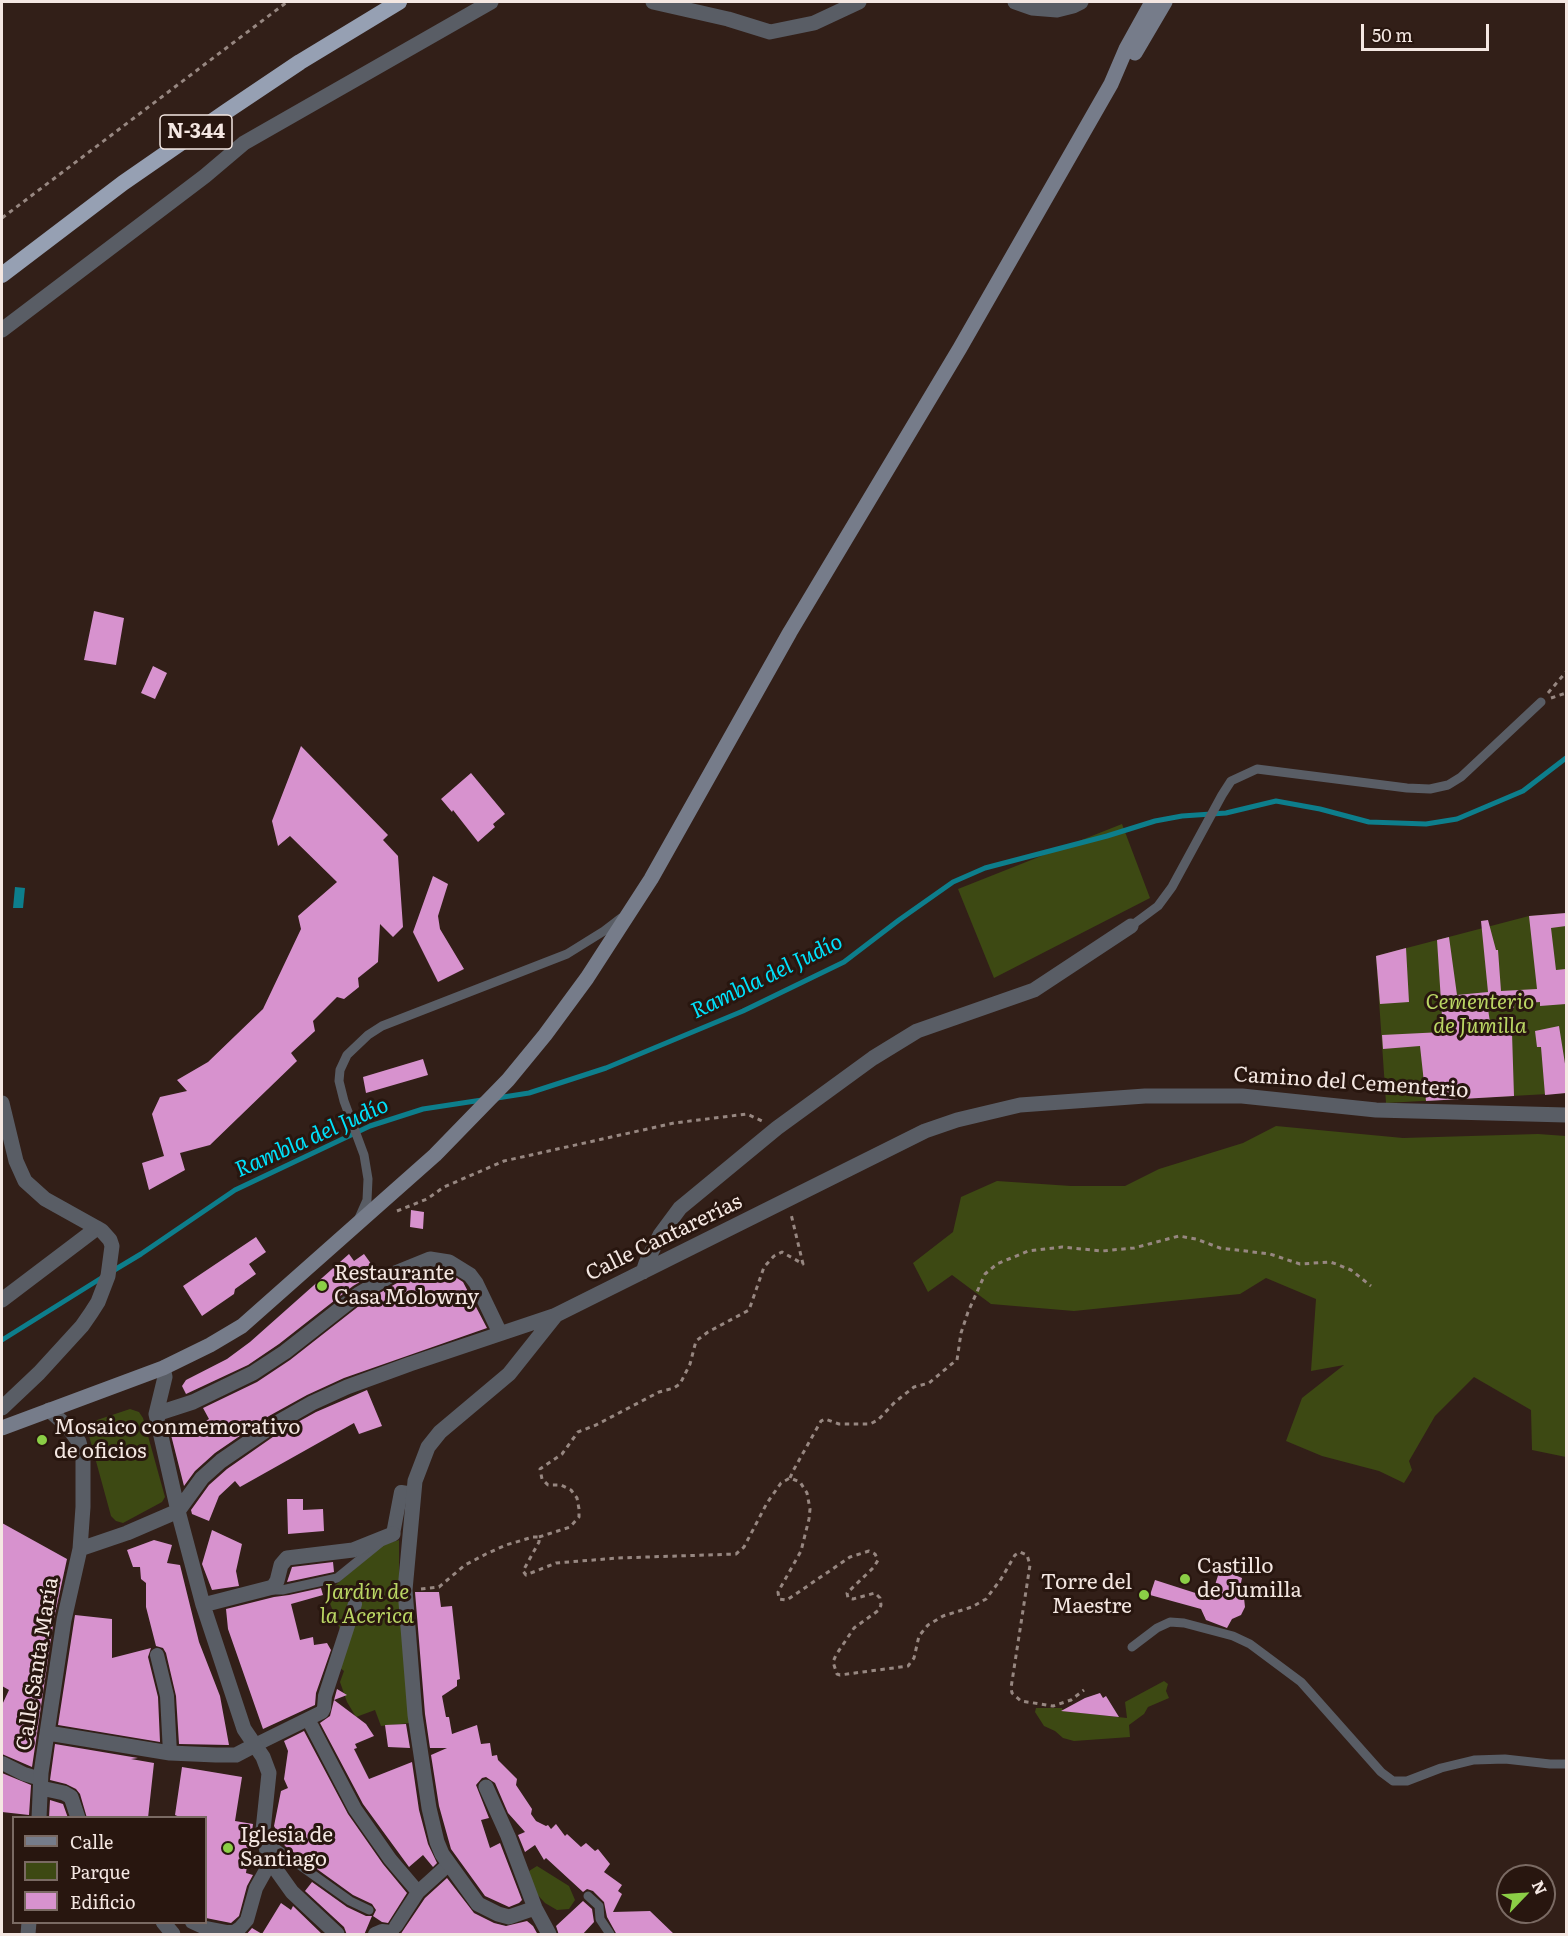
<!DOCTYPE html>
<meta charset="utf-8">
<style>
body{margin:0}
#map{position:relative;width:1568px;height:1936px;overflow:hidden;background:#321f18;font-family:Literata,serif}
canvas{display:block}
.frame{position:absolute;inset:0;border:3px solid #f4e7e2;pointer-events:none}
.legend{position:absolute;left:12px;top:1816px;width:195px;height:108px;box-sizing:border-box;background:#28160f;border:2px solid #7a6a63;margin:0;padding:8px 10px;list-style:none;font-size:18px;color:#f4e7e2}
.legend li{display:flex;align-items:center;gap:12px;height:30px}
.legend b{width:30px;border:2px solid #7a6a63}
.north{position:absolute;left:1496px;top:1864px;width:60px;height:60px;box-sizing:border-box;background:#28160f;border:2px solid #7a6a63;border-radius:50%;rotate:65deg;font-size:16px;font-weight:700;line-height:24px;text-align:center;color:#f4e7e2}
.north::after{content:'';display:block;margin:auto;width:21px;height:27px;background:#8bce46;clip-path:polygon(50% 0,100% 100%,50% 72%,0 100%)}
.scale{position:absolute;left:1361px;top:24px;width:128px;height:27px;box-sizing:border-box;border:3px solid #f4e7e2;border-top:0;padding-left:8px;font-size:18px;line-height:21px;white-space:nowrap;color:#f4e7e2;-webkit-text-stroke:4px #28160f;paint-order:stroke}
</style>
<div id="map">
<canvas width="1568" height="1936"></canvas>
<div class="frame"></div>
<ul class="legend">
<li><b style="height:8px;background:#767c8a"></b>Calle</li>
<li><b style="height:16px;background:#3d4913"></b>Parque</li>
<li><b style="height:16px;background:#d792ce"></b>Edificio</li>
</ul>
<div class="north">N</div>
<div class="scale">50 m</div>
</div>
<script>
const c = document.querySelector('canvas').getContext('2d');
c.lineJoin = 'round';
function paint(path, color) { c.fillStyle = color; c.fill(path, 'evenodd'); }
const toPath = rows => new Path2D(rows.map(r => 'M' + r).join(''));
function strokePath(path, color, width, dash) { c.strokeStyle = color; c.lineWidth = width; c.lineCap = dash ? 'butt' : 'round'; c.setLineDash(dash || []); c.stroke(path); }
function drawText(font, color, halo, rows, align = 'center') {
  c.font = font + ' Literata,serif'; c.lineWidth = 6; c.setLineDash([]); c.textBaseline = 'middle'; c.strokeStyle = halo; c.fillStyle = color; for (const [text, x, y, turn = 0] of rows) {
    c.save(); c.translate(x, y); c.rotate((+turn || 0) * Math.PI / 180); c.textAlign = isNaN(turn) ? turn : align; if (halo) c.strokeText(text, 0, 0); c.fillText(text, 0, 0); c.restore();
  }
}
paint(toPath([
 [1122,824,1150,898,994,978,958,889],
 [1566,913,1566,1093,1386,1103,1376,956,1529,916],
 [1276,1126,1403,1138,1538,1134,1566,1136,1566,1457,1532,1450,1531,1410,1474,1377,1435,1416,1409,1461,1412,1470,1404,1483,1379,1471,1322,1456,1286,1441,1302,1398,1344,1365,1311,1371,1316,1299,1266,1278,1240,1294,1074,1311,991,1304,952,1275,928,1292,913,1263,953,1232,961,1197,997,1181,1071,1186,1125,1186,1159,1169,1243,1143],
 [130,1409,139,1412,143,1418,165,1497,162,1502,123,1523,116,1521,111,1516,88,1432,91,1425,97,1420],
 [399,1540,399,1589,410,1723,381,1726,375,1710,356,1717,347,1702,340,1682,344,1671,340,1668,344,1640,326,1593,383,1545],
 [1164,1681,1168,1684,1166,1691,1169,1698,1148,1707,1144,1714,1129,1725,1130,1737,1074,1741,1063,1738,1055,1731,1044,1726,1035,1712,1036,1708,1062,1708,1063,1711,1127,1718,1125,1702],
 [537,1866,569,1886,575,1900,569,1909,557,1910,545,1903,535,1892,529,1871]
]), '#3d4913');
paint(toPath([
 [15,887,25,888,23,908,13,908]
]), '#0d7e8c');
strokePath(toPath([
 [497,1098,529,1093,606,1068,743,1011,844,962,899,920,953,882,985,868,1107,836,1155,821,1182,816,1226,813,1276,801,1320,809,1369,822,1426,824,1457,819,1523,791,1566,758],
 [111,1272,141,1254,235,1190,370,1126,423,1109,482,1100],
 [2,1340,103,1277]
]), '#0d7e8c', 5);
paint(toPath([
 [94,611,124,618,116,665,84,660],
 [153,666,167,673,155,699,141,693],
 [301,746,388,835,383,840,398,856,403,927,393,937,380,924,378,962,358,978,359,987,344,999,337,997,313,1021,315,1031,291,1053,297,1061,210,1145,180,1153,185,1170,149,1190,142,1163,164,1156,152,1114,160,1097,187,1091,177,1080,208,1062,263,1009,301,929,298,916,337,882,290,836,278,846,272,821],
 [471,773,505,814,493,824,495,827,478,842,453,810,452,812,441,799],
 [433,876,448,884,438,916,440,929,464,969,438,982,413,932],
 [1566,913,1566,926,1551,928,1556,970,1566,969,1566,1004,1540,1006,1540,1002,1514,1004,1514,1008,1488,1009,1492,1036,1512,1033,1514,1096,1426,1101,1420,1046,1383,1049,1382,1035,1443,1032,1437,940,1449,937,1457,995,1488,992,1481,921,1488,920,1496,950,1498,950,1501,991,1537,989,1529,916],
 [1406,948,1409,1002,1380,1004,1376,956],
 [1559,1026,1566,1070,1566,1093,1545,1095,1541,1047,1537,1047,1535,1031],
 [423,1059,428,1075,366,1093,363,1077],
 [411,1210,424,1212,423,1229,410,1227],
 [256,1237,266,1252,249,1264,256,1274,235,1289,234,1294,202,1316,183,1286],
 [349,1254,354,1261,364,1254,377,1272,353,1286,279,1344,248,1365,186,1394,182,1386,186,1380,227,1359,250,1342],
 [431,1269,446,1271,463,1282,487,1328,344,1378,307,1395,269,1416,215,1453,195,1471,184,1486,171,1435,183,1429,184,1434,209,1419,203,1408,257,1382,290,1360,364,1302,397,1283],
 [367,1390,382,1426,359,1434,354,1423,240,1487,235,1481,219,1496,209,1521,192,1514,191,1510,209,1485,227,1469,280,1432,316,1412],
 [287,1499,303,1499,303,1510,323,1509,324,1531,288,1534],
 [2,1523,67,1559,54,1619,32,1767,2,1754,2,1705,9,1690,2,1686],
 [212,1530,242,1544,236,1571,239,1586,212,1590,202,1564],
 [154,1540,172,1545,167,1563,180,1565,199,1642,220,1696,229,1745,179,1744,176,1696,166,1653,163,1648,156,1646,146,1607,146,1583,141,1579,140,1567,133,1567,127,1550],
 [333,1562,334,1572,287,1582,292,1567],
 [1220,1569,1242,1578,1239,1592,1244,1598,1245,1607,1241,1615,1232,1619,1227,1628,1206,1620,1201,1609,1150,1595,1155,1580,1211,1598],
 [321,1588,323,1595,291,1604,300,1640,313,1637,314,1645,327,1643,331,1650,316,1693,315,1705,263,1729,228,1629,226,1609,274,1597,289,1595,290,1599,289,1595],
 [415,1592,439,1592,441,1607,452,1606,460,1679,457,1680,457,1686,442,1696,446,1717,449,1717,452,1734,477,1725,481,1744,490,1743,492,1756,497,1755,498,1760,517,1779,516,1785,532,1809,531,1814,536,1821,546,1826,548,1825,551,1829,556,1824,565,1836,567,1834,581,1847,586,1843,595,1851,598,1849,610,1864,604,1872,622,1885,618,1891,622,1894,613,1912,650,1911,675,1935,617,1935,607,1917,604,1902,593,1891,587,1889,583,1892,546,1858,544,1860,535,1845,525,1852,518,1835,525,1832,508,1813,495,1783,486,1777,482,1778,476,1785,489,1818,481,1820,490,1848,500,1843,522,1900,519,1903,509,1907,485,1896,451,1849,439,1806,431,1755,447,1748,430,1748,425,1714],
 [75,1615,112,1619,112,1658,151,1648,148,1657,158,1697,160,1742,58,1725],
 [337,1689,347,1695,334,1700],
 [1100,1693,1103,1698,1106,1696,1119,1717,1061,1711,1085,1698],
 [334,1700,366,1724,374,1736,355,1744,357,1748,354,1749,369,1779,412,1762,419,1810,428,1844,437,1863,433,1867,423,1855,409,1867,363,1804,320,1723,330,1716],
 [406,1724,410,1748,388,1747,385,1725],
 [304,1731,348,1814,383,1864,407,1893,388,1923,382,1922,373,1916,376,1910,372,1904,353,1895,285,1846,274,1826,281,1791,288,1788,284,1779,288,1751,284,1741],
 [55,1744,138,1758,131,1759,154,1763,148,1818,87,1818,80,1794,76,1789,66,1784,50,1780],
 [182,1767,242,1777,235,1821,253,1824,246,1873,253,1875,247,1886,239,1916,231,1923,206,1918,206,1818,182,1818,175,1815],
 [2,1773,31,1785,29,1815,2,1812],
 [50,1800,63,1804,68,1818,49,1818],
 [447,1878,474,1913,494,1923,506,1926,527,1921,533,1926,538,1935,400,1935,425,1898],
 [312,1882,347,1907,366,1916,372,1916,364,1935,347,1935,344,1927,305,1891],
 [583,1901,592,1909,594,1922,582,1935,559,1935,556,1926],
 [281,1903,291,1910,293,1906,323,1935,246,1935,252,1928,262,1934]
]), '#d792ce');
strokePath(toPath([
 [2,218,287,2],
 [1548,693,1566,672],
 [1551,698,1566,693],
 [397,1211,427,1199,444,1187,504,1161,674,1123,747,1114,762,1121],
 [790,1478,793,1471,821,1421,825,1419,839,1424,870,1424,878,1420,895,1402,914,1387,929,1383,954,1362,957,1360,961,1333,968,1312,985,1274,997,1264,1028,1251,1062,1247,1102,1251,1134,1248,1179,1236,1196,1239,1220,1248,1270,1254,1300,1264,1330,1262,1336,1264,1351,1270,1371,1286],
 [539,1537,570,1527,579,1517,579,1509,577,1498,571,1490,561,1485,548,1485,542,1479,540,1469,562,1454,578,1432,596,1425,659,1392,674,1388,680,1384,690,1364,696,1341,708,1332,749,1310,764,1267,774,1256,782,1252,803,1264,791,1214],
 [421,1589,439,1587,465,1565,486,1554,506,1545,533,1537,539,1537,539,1542,523,1571,526,1575,556,1563,618,1558,736,1554,744,1547,767,1503,781,1483,790,1478,800,1482,807,1493,810,1509,809,1519,801,1551,778,1592,779,1599,787,1600,850,1557,869,1551,875,1554,878,1560,874,1567,847,1593,848,1598,853,1599,875,1593,880,1598,881,1605,879,1610,854,1628,836,1655,833,1662,837,1674,840,1675,908,1666,914,1658,919,1636,928,1625,943,1616,972,1607,986,1599,1001,1579,1015,1555,1020,1552,1027,1555,1030,1565,1011,1688,1012,1693,1021,1701,1053,1706,1071,1700,1084,1690]
]), '#978781', 3, [4.5, 4.5]);
strokePath(toPath([
 [1131,926,1158,906,1172,887,1222,795,1231,781,1257,769,1407,788,1430,789,1448,785,1461,777,1541,702],
 [359,1218,367,1200,368,1179,364,1155,344,1101,339,1081,340,1070,347,1055,368,1035,382,1026,567,954,604,931,621,918],
 [270,1590,282,1590,337,1578,380,1543],
 [1132,1647,1157,1628,1170,1622,1184,1623,1233,1636,1250,1644,1301,1682,1381,1772,1393,1781,1407,1781,1441,1768,1474,1760,1505,1759,1550,1764,1566,1764],
 [266,1847,277,1849,350,1901,369,1910],
 [588,1896,599,1906,600,1919,610,1934]
]), '#595d65', 9);
strokePath(toPath([
 [393,1534,401,1492,414,1494],
 [157,1655,167,1696,170,1753],
 [308,1719,355,1809,390,1859,418,1892],
 [255,1745,322,1712,324,1708,325,1696,355,1604],
 [2,1763,24,1774,41,1779],
 [192,1922,205,1928,226,1932,234,1932,240,1928,247,1920,256,1888,271,1861],
 [396,1926,418,1892,449,1864],
 [375,1934,382,1931,392,1932]
]), '#595d65', 14);
strokePath(toPath([
 [653,2,728,19,770,32,814,23,859,2],
 [1015,2,1032,8,1057,10,1073,6,1081,2],
 [2,330,205,176,244,143,491,2],
 [2,1103,16,1161,25,1181,45,1199,97,1228],
 [643,1272,646,1263,660,1235,680,1208,777,1128,873,1058,917,1031,1034,990,1131,926],
 [2,1300,97,1228,102,1231,110,1240,112,1246,108,1276,98,1302,91,1313,82,1326,39,1373,2,1408],
 [163,1368,165,1377,156,1414,178,1511,203,1605,244,1729,263,1757,269,1773,263,1830,267,1852,277,1871,292,1892,337,1934],
 [156,1414,193,1402,253,1373,285,1352,359,1294,393,1274,430,1259,449,1262,470,1275,476,1283,500,1333],
 [80,1549,127,1533,178,1511,202,1478,221,1461,275,1424,312,1403,347,1387,410,1364,556,1315,925,1131,957,1120,1020,1105,1145,1096,1242,1096,1376,1110,1566,1115],
 [203,1605,273,1587,277,1581,281,1565,287,1558,353,1550,393,1534],
 [48,1733,170,1753,216,1755,236,1755,255,1745],
 [486,1787,508,1836,535,1908,549,1934],
 [41,1788,64,1793,71,1797,78,1818],
 [39,1818,41,1773,64,1620,80,1549,83,1507,83,1458,79,1442,68,1427,49,1410],
 [535,1908,509,1917,498,1914,478,1904,442,1854,437,1842,429,1808,415,1715,405,1590,415,1481,428,1447,440,1432,509,1374,556,1315],
 [163,1922,173,1934],
 [28,1934,29,1922]
]), '#595d65', 15);
strokePath(toPath([
 [1135,53,1165,2],
 [2,1428,163,1368,210,1345,242,1326,435,1155,508,1080,545,1035,587,978,651,879,790,632,960,348,1111,84,1126,49,1152,2]
]), '#767c8a', 15);
strokePath(toPath([
 [2,275,123,183,227,111,300,62,399,2]
]), '#96a0b3', 16);
for (const [x, y, r, color] of [
 [322,1286,6,"#8bce46"],
 [42,1440,6,"#8bce46"],
 [1185,1579,6,"#8bce46"],
 [1144,1595,6,"#8bce46"],
 [228,1848,6,"#8bce46"]
]) { const dot = new Path2D(); dot.arc(x, y, r, 0, 2 * Math.PI); c.fillStyle = color; c.fill(dot); strokePath(dot, '#28160f', 2); }
for (const [x, y, w] of [
 [196,132,72]
]) { const box = new Path2D(); box.roundRect(x - w / 2, y - 17, w, 34, 4.5); c.fillStyle = '#28160f'; c.fill(box); strokePath(box, '#f4e7e2', 1.5); }
drawText('bold 20px', '#f4e7e2', null, [
 ["N-344",196,132]
]);
drawText('italic 21px', '#bad664', '#28160f', [
 ["Cementerio",1480,1003],
 ["de Jumilla",1480,1027],
 ["Jardín de",367,1593],
 ["la Acerica",367,1617]
]);
drawText('21px', '#f4e7e2', '#28160f', [
 ["Camino del Cementerio",1351,1083,4],
 ["Calle Cantarerías",664,1238,-26],
 ["Calle Santa María",38,1664,-81]
]);
drawText('21px', '#f4e7e2', '#28160f', [
 ["Restaurante",334,1274],
 ["Casa Molowny",334,1298],
 ["Mosaico conmemorativo",54,1428],
 ["de oficios",54,1452],
 ["Castillo",1197,1567],
 ["de Jumilla",1197,1591],
 ["Torre del",1132,1583,"right"],
 ["Maestre",1132,1607,"right"],
 ["Iglesia de",240,1836],
 ["Santiago",240,1860]
], 'left');
drawText('italic 22px', '#00e1fb', '#28160f', [
 ["Rambla del Judío",767,977,-26],
 ["Rambla del Judío",312,1138,-24]
]);
</script>
